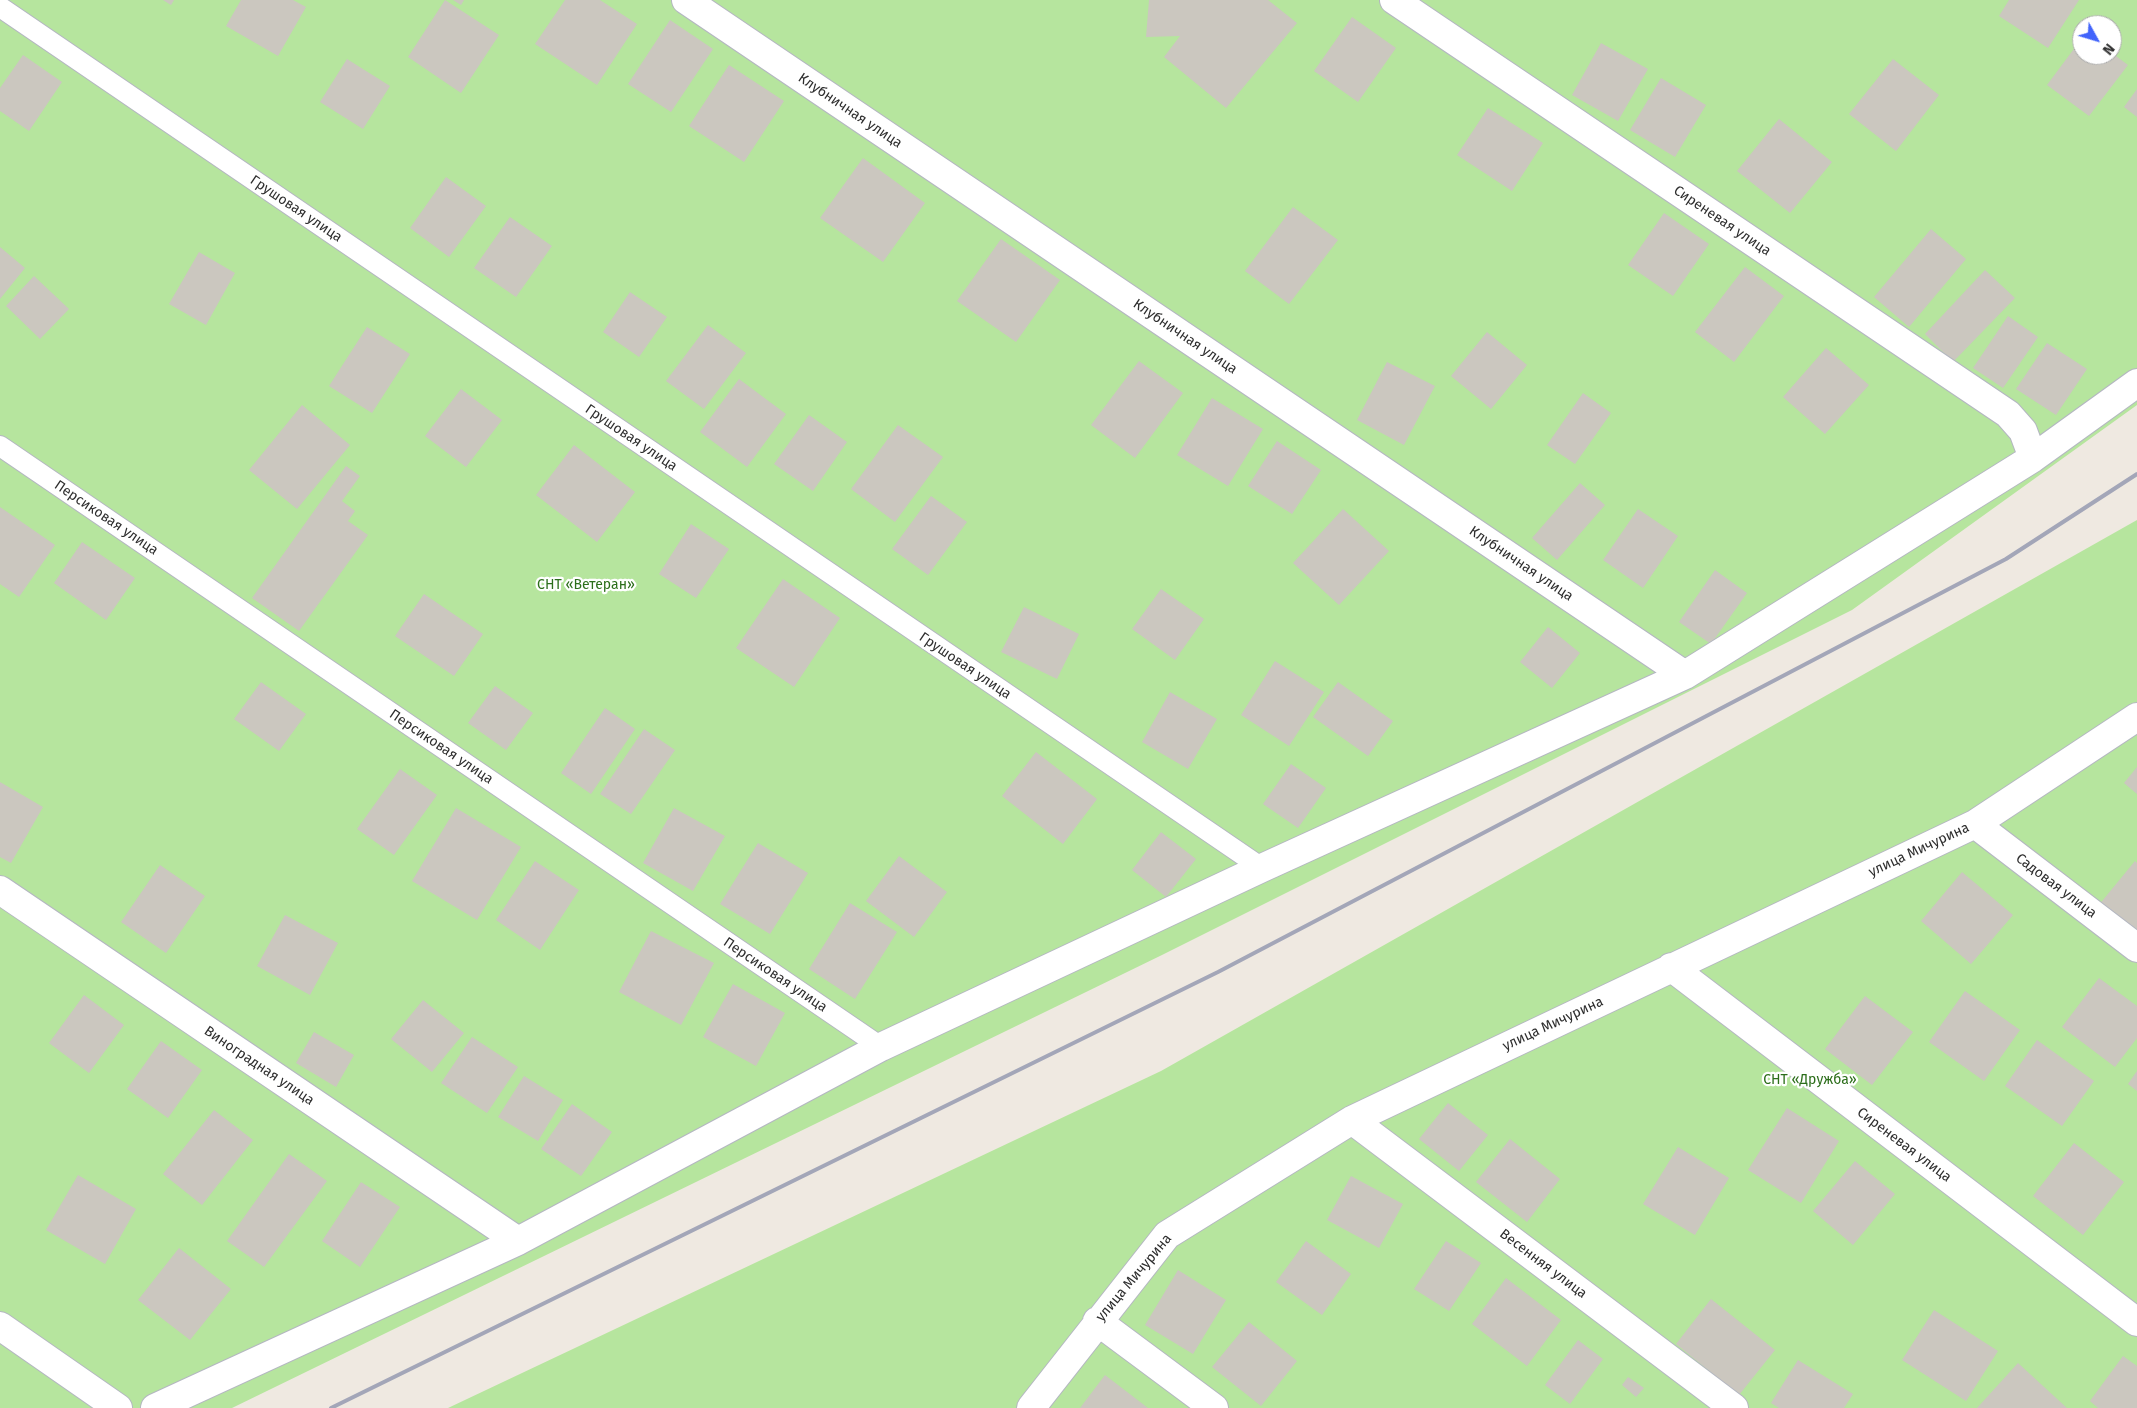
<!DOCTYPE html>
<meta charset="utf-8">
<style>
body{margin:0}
#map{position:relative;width:2137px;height:1408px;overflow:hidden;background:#efe9e1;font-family:"Fira Sans",sans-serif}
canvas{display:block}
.north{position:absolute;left:2072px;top:15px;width:50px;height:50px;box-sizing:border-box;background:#fff;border:1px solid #ababab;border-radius:50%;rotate:129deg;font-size:14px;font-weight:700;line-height:20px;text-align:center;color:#2e2e2e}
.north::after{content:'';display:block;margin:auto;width:18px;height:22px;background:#4264fb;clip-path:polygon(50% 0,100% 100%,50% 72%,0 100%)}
</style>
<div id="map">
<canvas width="2137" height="1408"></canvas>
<div class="north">N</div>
</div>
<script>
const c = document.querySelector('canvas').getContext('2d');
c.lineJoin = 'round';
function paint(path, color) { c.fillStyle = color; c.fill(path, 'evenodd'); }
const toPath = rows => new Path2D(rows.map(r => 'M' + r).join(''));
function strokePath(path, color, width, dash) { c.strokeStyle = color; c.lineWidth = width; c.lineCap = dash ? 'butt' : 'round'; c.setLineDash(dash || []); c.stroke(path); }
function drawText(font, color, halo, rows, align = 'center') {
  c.font = font + ' "Fira Sans",sans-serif'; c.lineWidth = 4.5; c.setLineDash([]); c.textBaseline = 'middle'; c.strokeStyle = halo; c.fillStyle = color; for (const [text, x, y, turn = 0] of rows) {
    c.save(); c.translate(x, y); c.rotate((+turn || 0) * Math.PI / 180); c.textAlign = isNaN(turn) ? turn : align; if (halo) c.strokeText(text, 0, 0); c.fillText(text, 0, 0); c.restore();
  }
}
paint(toPath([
 [0,0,2137,0,2137,405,1852,610,1162,955,232,1408,0,1408],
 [2082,25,2112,25,2112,55,2082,55],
 [2137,520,2137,1408,448,1408,1161,1071]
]), '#b6e59e');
paint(toPath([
 [163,0,174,0,171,5],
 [241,0,293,0,306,7,278,56,226,26],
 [445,0,499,35,461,93,408,57],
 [453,0,464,0,461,5],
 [565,0,600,0,637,24,597,85,535,44],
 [1149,0,1268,0,1297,23,1226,108,1164,57,1180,36,1146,37],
 [2009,0,2079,0,2048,48,1999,16],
 [1352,17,1396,48,1358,102,1314,71],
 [670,20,713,49,671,112,628,84],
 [2082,38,2082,55,2112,53,2128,65,2089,116,2047,85],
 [1601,43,1648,69,1618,121,1572,95],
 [23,55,62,82,29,131,0,111,0,88],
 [347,59,390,86,363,129,320,102],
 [1893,59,1939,95,1896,151,1849,114],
 [729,65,784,101,744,162,689,126],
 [1661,78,1706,105,1675,157,1630,130],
 [2137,89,2137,117,2124,107],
 [1488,108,1543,143,1512,191,1457,155],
 [1779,119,1832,162,1790,213,1737,171],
 [863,158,925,203,883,262,820,218],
 [446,177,486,206,449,257,410,228],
 [1293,207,1338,240,1289,304,1245,271],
 [1664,213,1709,244,1673,296,1628,265],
 [510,217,552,246,516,297,474,268],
 [1931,229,1966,259,1909,327,1874,297],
 [1001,239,1060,280,1016,342,957,301],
 [0,247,25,268,0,299],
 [199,252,235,273,206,325,169,304],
 [1745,267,1784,296,1734,362,1695,332],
 [1985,270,2015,298,1953,362,1925,334],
 [34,276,69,309,40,339,6,306],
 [630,292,667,317,639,357,603,332],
 [2008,316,2038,337,2003,388,1973,368],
 [708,325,746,353,704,409,666,381],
 [367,327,410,354,372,413,329,386],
 [1487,332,1527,365,1491,409,1451,376],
 [2047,343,2087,369,2056,415,2016,389],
 [1826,348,1869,385,1825,434,1783,397],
 [1139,361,1183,393,1135,458,1091,425],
 [1387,362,1435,386,1404,445,1357,420],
 [739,379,786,414,747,467,700,432],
 [461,389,502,420,466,467,425,436],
 [1583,393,1611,413,1575,464,1547,445],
 [1212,398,1263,429,1228,486,1177,455],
 [302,405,350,445,297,509,249,470],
 [809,415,847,442,813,491,774,464],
 [898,425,943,457,895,522,851,489],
 [1277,441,1321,470,1292,514,1248,486],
 [574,445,635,492,597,542,536,495],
 [346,466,360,476,342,501,355,511,348,521,368,535,299,631,252,598],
 [1580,483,1605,505,1557,560,1532,538],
 [931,496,967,522,928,575,892,549],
 [0,507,55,545,19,597,0,584],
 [1343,509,1389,551,1339,605,1293,563],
 [1638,509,1678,536,1643,588,1603,560],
 [691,524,729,549,696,598,659,574],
 [82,542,135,578,106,620,54,583],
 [1715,570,1747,593,1711,644,1679,622],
 [783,579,840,618,794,687,736,648],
 [1161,589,1204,619,1175,660,1132,629],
 [424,594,483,634,454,676,395,636],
 [1024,607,1079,634,1057,679,1001,652],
 [1548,627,1580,653,1552,688,1520,662],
 [1275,661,1324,692,1289,746,1241,715],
 [261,682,306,714,279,751,234,719],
 [1338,682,1393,721,1368,756,1313,717],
 [495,686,533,713,506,750,468,723],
 [1170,692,1217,719,1188,769,1142,742],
 [605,708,635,729,591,794,561,773],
 [644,729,675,750,631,814,600,794],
 [1036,752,1097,799,1063,844,1002,796],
 [1291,764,1326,788,1298,828,1263,804],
 [2137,767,2137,794,2124,783],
 [400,769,437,795,394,855,357,829],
 [0,782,43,807,11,863,0,857],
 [456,808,521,847,477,920,412,881],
 [674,808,725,836,693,891,643,863],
 [1161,832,1196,859,1166,897,1132,870],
 [758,843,808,873,770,934,720,904],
 [899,856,947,892,914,937,866,901],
 [535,861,579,890,540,950,496,920],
 [2135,861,2137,863,2137,937,2098,906],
 [160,865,205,896,166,953,121,922],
 [1962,872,2013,915,1971,964,1921,921],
 [850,903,897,932,855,999,809,969],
 [285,915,338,943,310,995,257,966],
 [651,931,714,963,681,1025,619,992],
 [2099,978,2137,1006,2137,1038,2115,1067,2062,1027],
 [733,984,785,1013,756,1066,703,1037],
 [1965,991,2020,1030,1984,1081,1929,1042],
 [84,995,124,1025,89,1073,49,1043],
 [1865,996,1913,1032,1872,1085,1825,1049],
 [423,1000,464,1033,432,1072,391,1039],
 [314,1032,354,1055,336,1087,296,1063],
 [472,1037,518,1067,487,1113,441,1083],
 [2037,1040,2094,1081,2062,1126,2005,1086],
 [161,1041,202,1070,168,1118,127,1089],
 [2137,1071,2137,1091,2128,1084],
 [524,1076,563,1100,538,1141,498,1117],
 [1448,1103,1488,1135,1459,1171,1419,1139],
 [572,1104,612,1132,581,1176,541,1149],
 [1787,1108,1839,1141,1801,1203,1748,1170],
 [214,1110,253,1140,202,1205,163,1174],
 [1510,1139,1560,1179,1527,1222,1476,1182],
 [2074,1143,2124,1182,2083,1235,2033,1196],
 [1678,1147,1729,1178,1695,1235,1643,1204],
 [289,1154,327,1181,264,1267,227,1241],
 [1855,1161,1895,1194,1853,1245,1813,1211],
 [78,1175,136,1209,105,1264,46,1230],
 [1351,1176,1403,1204,1379,1248,1327,1220],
 [361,1182,400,1207,360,1267,322,1241],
 [1306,1241,1351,1274,1322,1315,1276,1282],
 [1446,1241,1481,1263,1449,1311,1414,1289],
 [179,1248,231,1289,190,1340,138,1300],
 [1178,1270,1226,1300,1193,1354,1145,1325],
 [1506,1278,1561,1320,1527,1366,1472,1324],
 [1711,1299,1775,1350,1739,1395,1676,1344],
 [1934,1310,1998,1351,1966,1401,1902,1360],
 [1249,1322,1297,1361,1261,1406,1212,1367],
 [1578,1340,1603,1359,1570,1404,1545,1385],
 [2123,1356,2137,1366,2137,1408,2098,1408,2090,1401],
 [1798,1360,1853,1394,1844,1408,1779,1408,1771,1403],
 [2018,1363,2067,1408,1977,1408],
 [1105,1375,1148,1408,1080,1408],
 [1628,1377,1644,1388,1636,1397,1622,1385]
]), '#cbc7bf');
const lane = toPath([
 [0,7,1262,868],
 [0,446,881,1047]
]);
const street = toPath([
 [686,0,1685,675],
 [1394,0,2008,414,2023,431,2033,458],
 [1975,824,2137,948],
 [0,890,518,1241],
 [1671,967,2137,1322],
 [1352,1120,1734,1408],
 [1097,1321,1214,1408],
 [0,1326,118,1408],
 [155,1408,518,1241,881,1047,1262,868,1685,675,2033,458,2137,383],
 [1031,1408,1167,1235,1352,1120,1975,824,2137,717]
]);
strokePath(lane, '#b4b7c1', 22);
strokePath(street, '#b4b7c1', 30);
strokePath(lane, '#fff', 20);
strokePath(street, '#fff', 28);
strokePath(toPath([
 [331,1408,1218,972,2006,559,2137,474]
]), '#a3a6b8', 4);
drawText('14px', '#2e2e2e', '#fff', [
 ["Клубничная улица",850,111,34],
 ["Грушовая улица",296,209,34],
 ["Сиреневая улица",1722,221,34],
 ["Клубничная улица",1185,337,34],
 ["Грушовая улица",631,438,34],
 ["Персиковая улица",106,518,34],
 ["Клубничная улица",1521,564,34],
 ["Грушовая улица",965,666,34],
 ["Персиковая улица",441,747,34],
 ["улица Мичурина",1919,850,-25],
 ["Садовая улица",2056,886,37],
 ["Персиковая улица",775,975,34],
 ["улица Мичурина",1553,1024,-25],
 ["Виноградная улица",259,1066,34],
 ["Сиреневая улица",1904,1145,37],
 ["Весенняя улица",1543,1264,37],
 ["улица Мичурина",1134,1278,-50]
]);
drawText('14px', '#2c6e1b', '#fff', [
 ["СНТ «Ветеран»",586,585],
 ["СНТ «Дружба»",1810,1080]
]);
</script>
